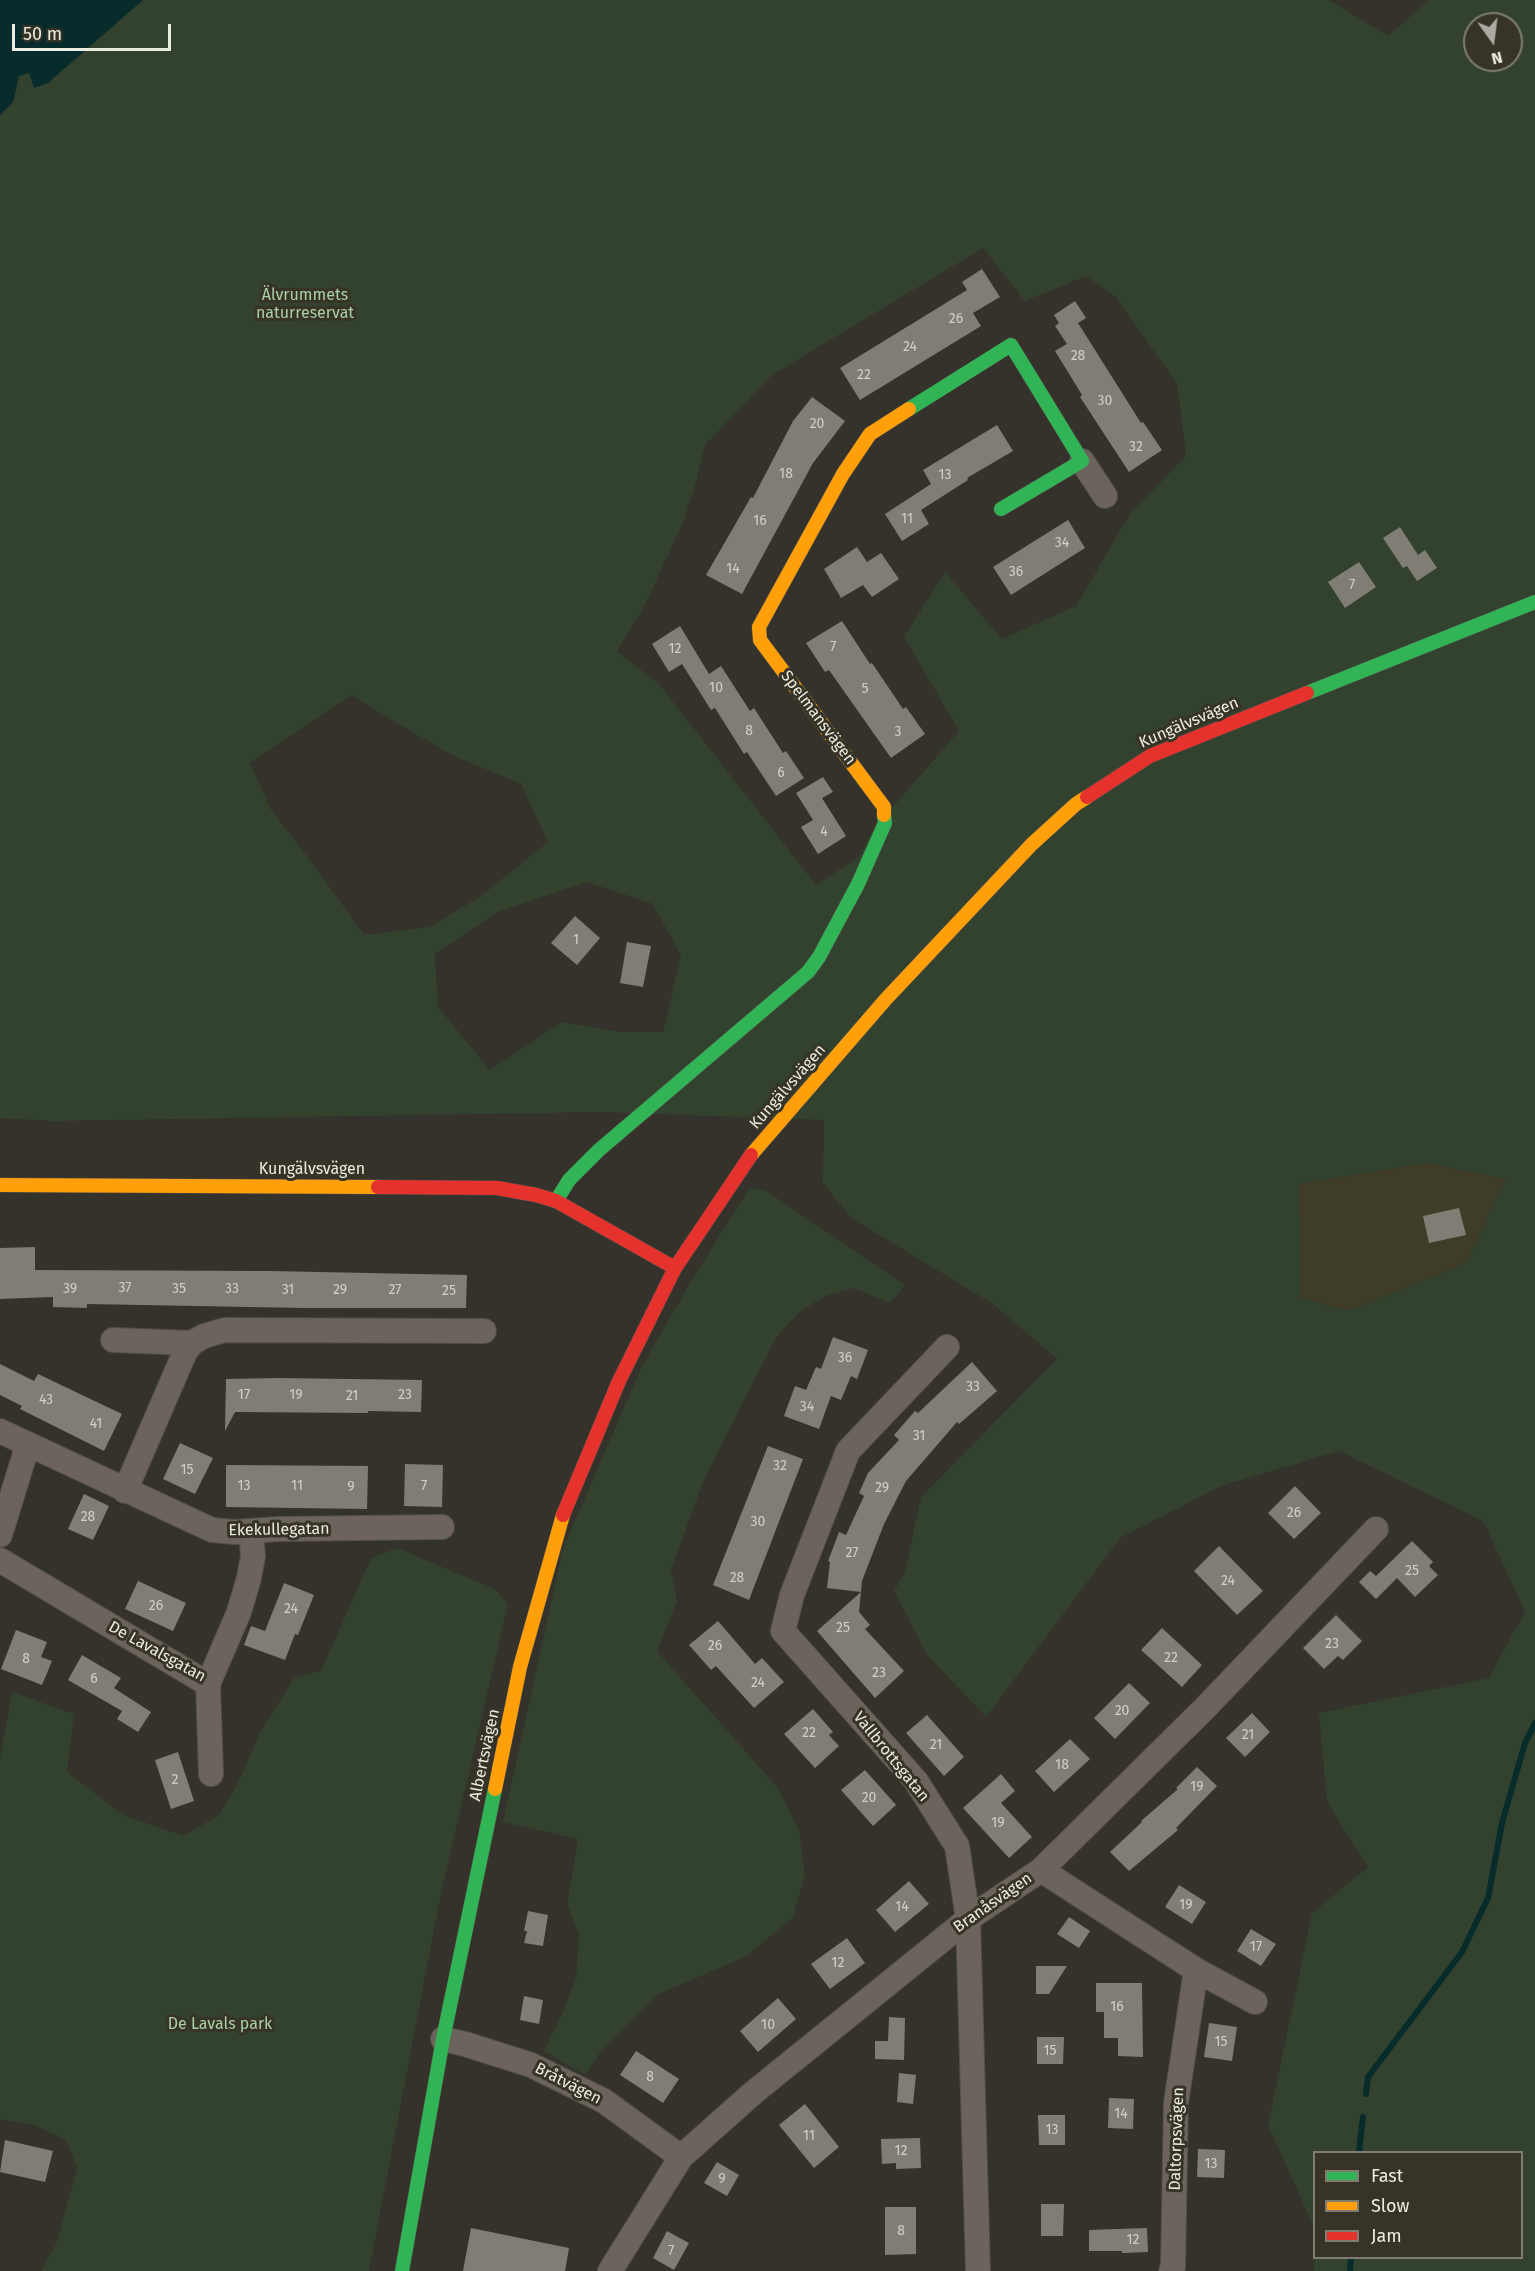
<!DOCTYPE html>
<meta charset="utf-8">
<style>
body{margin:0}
#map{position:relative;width:1535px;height:2271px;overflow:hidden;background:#34322a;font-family:"Fira Sans",sans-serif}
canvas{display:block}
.legend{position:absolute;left:1313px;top:2151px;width:210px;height:108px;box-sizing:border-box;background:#373427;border:2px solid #7f7d72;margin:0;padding:8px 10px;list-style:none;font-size:18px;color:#ecebe2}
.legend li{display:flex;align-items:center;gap:12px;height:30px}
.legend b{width:30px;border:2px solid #7f7d72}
.north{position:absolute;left:1463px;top:12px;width:60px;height:60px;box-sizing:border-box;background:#373427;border:2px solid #7f7d72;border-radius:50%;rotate:166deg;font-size:16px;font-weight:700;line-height:24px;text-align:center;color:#ecebe2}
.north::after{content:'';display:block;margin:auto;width:21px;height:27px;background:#acaaa2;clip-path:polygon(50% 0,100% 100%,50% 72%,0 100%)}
.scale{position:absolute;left:12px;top:24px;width:159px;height:27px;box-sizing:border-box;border:3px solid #ecebe2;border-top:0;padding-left:8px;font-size:18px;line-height:21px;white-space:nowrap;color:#ecebe2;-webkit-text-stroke:4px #373427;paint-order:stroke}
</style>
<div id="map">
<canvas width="1535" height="2271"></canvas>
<ul class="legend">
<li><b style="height:8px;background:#30b455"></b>Fast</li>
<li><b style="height:8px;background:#ff9f0a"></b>Slow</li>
<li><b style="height:8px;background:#e5322d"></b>Jam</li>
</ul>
<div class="north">N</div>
<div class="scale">50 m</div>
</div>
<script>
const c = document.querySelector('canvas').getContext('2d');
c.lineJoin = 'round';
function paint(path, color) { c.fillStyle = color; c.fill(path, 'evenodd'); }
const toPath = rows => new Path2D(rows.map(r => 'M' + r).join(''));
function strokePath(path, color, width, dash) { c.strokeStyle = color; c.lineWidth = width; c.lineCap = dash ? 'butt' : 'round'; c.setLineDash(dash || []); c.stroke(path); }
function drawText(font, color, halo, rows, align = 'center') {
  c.font = font + ' "Fira Sans",sans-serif'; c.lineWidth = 6; c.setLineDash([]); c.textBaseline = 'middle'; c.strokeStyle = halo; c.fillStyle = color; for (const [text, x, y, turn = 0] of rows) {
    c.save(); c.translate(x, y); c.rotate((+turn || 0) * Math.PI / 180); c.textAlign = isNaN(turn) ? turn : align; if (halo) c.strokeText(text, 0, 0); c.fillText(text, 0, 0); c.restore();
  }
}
paint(toPath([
 [1426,1163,1506,1178,1466,1263,1349,1311,1301,1298,1299,1184]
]), '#3f3c28');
paint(toPath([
 [137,0,1329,0,1388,36,1429,0,1535,0,1535,2271,1314,2271,1313,2225,1268,2125,1312,1913,1368,1867,1327,1802,1319,1713,1489,1678,1525,1611,1483,1521,1339,1451,1221,1486,1120,1538,986,1717,927,1655,894,1591,905,1572,921,1497,1057,1359,993,1304,851,1218,823,1183,824,1120,601,1112,54,1121,0,1118,0,115,13,102,19,76,29,73],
 [1475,24,1511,24,1511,60,1475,60],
 [983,248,1025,301,1086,276,1115,296,1177,384,1186,456,1130,514,1076,606,1002,639,945,572,904,637,959,731,874,828,859,857,816,885,660,685,617,651,646,603,684,520,696,482,705,445,772,375],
 [352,695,398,724,454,756,521,784,548,842,481,896,430,927,364,935,314,865,271,810,250,763],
 [587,882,653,904,681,956,663,1032,622,1032,562,1022,490,1070,438,1007,435,954,498,912],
 [1426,1163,1506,1179,1466,1263,1349,1311,1301,1298,1299,1184],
 [1314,2152,1522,2152,1522,2258,1314,2258],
 [750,1187,768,1192,905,1285,890,1303,853,1288,825,1296,798,1313,775,1339,704,1480,671,1569,677,1601,657,1651,778,1788,799,1831,805,1875,793,1917,747,1956,657,1995,601,2051,585,2075,544,2051,564,2010,576,1978,579,1935,567,1904,578,1839,503,1822,563,1549,641,1368,693,1278],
 [397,1548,495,1589,508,1604,441,1893,369,2271,41,2271,57,2242,77,2168,66,2140,34,2125,0,2119,0,1758,12,1692,74,1714,67,1772,123,1815,184,1836,220,1814,240,1779,259,1734,294,1678,321,1671,371,1558]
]), '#32422f');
paint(toPath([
 [0,0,143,0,48,83,34,88,29,73,19,76,13,102,0,115]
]), '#082b2c');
strokePath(toPath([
 [1366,2094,1368,2077,1462,1952,1488,1898,1502,1823,1525,1743,1535,1723],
 [1359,2152,1363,2117],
 [1350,2271,1351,2258]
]), '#082b2c', 6);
paint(toPath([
 [982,269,1000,297,973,313,981,326,860,400,840,368,967,290,962,282],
 [1075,301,1086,318,1078,323,1141,423,1143,422,1162,450,1129,472,1080,397,1082,395,1055,351,1067,344,1055,326,1059,323,1054,315],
 [812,397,845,421,813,463,742,594,706,575,751,497,753,498,793,421],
 [997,425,1013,451,967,478,968,480,921,510,929,524,902,541,885,514,931,484,923,470],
 [1068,520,1085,548,1011,595,993,567],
 [1400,527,1418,555,1425,550,1437,568,1417,581,1407,566,1403,568,1383,538],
 [857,547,867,562,881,553,899,579,872,597,863,585,841,598,824,569],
 [1359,562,1376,587,1345,608,1328,582],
 [842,621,870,664,872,663,903,709,906,707,925,734,891,758,829,670,825,672,806,643],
 [680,626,709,674,721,666,750,711,754,708,783,753,786,751,804,778,776,796,747,752,744,754,715,708,711,710,682,664,669,672,652,644],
 [823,777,833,792,822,798,846,836,818,854,801,827,813,820,796,793],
 [575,916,600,938,577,965,551,943],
 [627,942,651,946,643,987,620,983],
 [1459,1208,1466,1235,1429,1243,1423,1216],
 [35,1247,35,1270,270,1271,467,1275,466,1308,305,1308,87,1304,87,1308,53,1307,53,1297,0,1299,0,1248],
 [833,1337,868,1350,857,1379,851,1376,841,1400,831,1396,819,1429,784,1416,795,1386,806,1390,816,1367,821,1369],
 [972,1362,997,1391,959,1424,957,1422,906,1481,884,1524,862,1581,859,1612,870,1625,865,1629,904,1671,875,1698,817,1631,861,1592,827,1588,830,1562,828,1561,839,1532,846,1535,864,1496,859,1493,868,1473,899,1440,894,1435,915,1411,918,1413],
 [0,1364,34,1381,38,1374,122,1414,104,1451,20,1409,22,1406,0,1395],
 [278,1378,422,1380,421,1412,368,1411,368,1413,235,1412,225,1431,226,1379],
 [180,1443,213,1458,195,1494,163,1479],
 [768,1446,803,1459,749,1600,713,1585],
 [405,1464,443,1465,442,1507,404,1506],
 [226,1465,368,1466,367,1509,226,1507],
 [1295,1486,1321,1513,1294,1539,1268,1513],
 [84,1494,109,1506,93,1540,68,1529],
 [1412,1541,1433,1562,1429,1566,1438,1575,1415,1597,1397,1578,1376,1599,1359,1582,1370,1571,1376,1576],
 [1219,1546,1263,1591,1237,1615,1194,1571],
 [138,1581,186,1603,173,1631,125,1609],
 [284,1583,314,1595,298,1635,295,1634,285,1660,244,1645,251,1626,265,1631],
 [1336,1615,1362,1641,1343,1660,1338,1656,1324,1669,1303,1648],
 [718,1621,755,1664,762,1658,784,1682,754,1708,716,1666,711,1670,689,1645],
 [1162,1628,1202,1665,1182,1687,1141,1650],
 [16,1630,47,1642,41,1657,52,1661,42,1685,1,1669],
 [82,1655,121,1678,114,1688,151,1712,138,1732,117,1719,122,1711,68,1680],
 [1129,1683,1150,1703,1115,1739,1094,1718],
 [813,1709,833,1732,829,1735,839,1746,815,1768,784,1734],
 [1252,1713,1270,1732,1245,1757,1226,1738],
 [927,1715,964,1757,944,1776,906,1733],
 [1070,1739,1090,1759,1054,1792,1035,1771],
 [178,1752,194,1801,171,1809,155,1760],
 [1197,1767,1217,1786,1176,1828,1178,1830,1129,1871,1110,1852,1142,1822,1141,1821,1178,1789,1176,1788],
 [865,1770,896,1805,873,1826,841,1790],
 [1001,1774,1015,1791,1001,1803,1032,1837,1009,1858,963,1808],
 [909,1881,929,1904,895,1932,876,1910],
 [1179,1885,1206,1902,1192,1924,1165,1907],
 [528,1911,548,1915,543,1946,524,1943,527,1931,524,1931],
 [1069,1917,1090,1931,1079,1948,1057,1934],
 [1251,1929,1276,1944,1261,1966,1237,1951],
 [847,1938,865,1963,830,1989,811,1964],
 [1036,1966,1067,1966,1049,1994,1036,1994],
 [1096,1983,1142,1983,1143,2057,1118,2056,1118,2038,1104,2038,1104,2012,1096,2012],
 [524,1996,543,2000,539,2024,520,2020],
 [778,1998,796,2019,758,2052,740,2031],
 [889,2017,905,2018,904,2060,875,2059,875,2041,888,2041],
 [1209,2023,1237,2027,1232,2061,1204,2057],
 [1037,2037,1064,2037,1063,2064,1037,2064],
 [636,2051,679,2079,663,2103,620,2075],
 [899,2073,916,2075,913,2104,897,2102],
 [1109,2098,1134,2099,1133,2129,1108,2128],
 [805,2104,839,2147,814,2168,779,2125],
 [1038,2115,1065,2115,1065,2145,1039,2145],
 [920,2138,921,2168,896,2169,896,2163,882,2164,881,2139],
 [5,2140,53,2151,45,2182,0,2172],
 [1198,2149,1225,2150,1224,2178,1197,2177],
 [717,2162,739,2175,727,2196,704,2183],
 [1041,2204,1064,2204,1063,2236,1041,2236],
 [885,2207,916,2207,916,2254,885,2255],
 [471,2228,569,2248,565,2271,463,2271],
 [1147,2228,1148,2252,1122,2253,1122,2251,1089,2251,1089,2230],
 [667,2231,689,2243,674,2270,653,2258]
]), '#807e74');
const street = toPath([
 [1082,461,1105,496],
 [113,1340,192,1343,204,1336,225,1330,484,1331],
 [947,1347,848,1451,792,1595,783,1631,916,1781,957,1846,968,1919,978,2271],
 [0,1431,212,1530,234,1532,280,1529,442,1527],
 [125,1491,185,1352,192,1343],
 [0,1535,28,1444],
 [0,1560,208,1684],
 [211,1774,208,1684,239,1612,249,1578,253,1556,251,1531],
 [1041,1870,1196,1970,1255,2002],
 [443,2039,465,2044,531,2065,604,2101,681,2157],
 [610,2271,681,2157,753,2093,968,1919,1041,1870,1205,1708,1376,1529],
 [1171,2271,1173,2267,1176,2103,1196,1970]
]);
const fast = toPath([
 [909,409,1011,345,1082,461,1001,509],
 [1307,693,1535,602],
 [556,1201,569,1180,599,1150,808,972,819,957,858,884,885,823,884,815],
 [402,2271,443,2039,495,1789]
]);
const slow = toPath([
 [884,815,884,807,760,640,759,627,843,474,870,434,909,409],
 [751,1155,886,999,1032,844,1076,804,1087,797],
 [0,1185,378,1187],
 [495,1789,520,1667,563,1515]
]);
const jam = toPath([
 [1087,797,1150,756,1307,693],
 [378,1187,497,1188,536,1195,556,1201,675,1268],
 [563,1515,619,1381,675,1268,751,1155]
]);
strokePath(street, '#514f48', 26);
strokePath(fast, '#514f48', 15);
strokePath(slow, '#514f48', 15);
strokePath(jam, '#514f48', 15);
strokePath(street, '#6c635c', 24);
strokePath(fast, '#30b455', 14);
strokePath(slow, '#ff9f0a', 14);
strokePath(jam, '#e5322d', 14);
drawText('14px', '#d1d0c6', null, [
 ["26",956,319],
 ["24",910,347],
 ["28",1078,356],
 ["22",864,375],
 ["30",1105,401],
 ["20",817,424],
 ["32",1136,447],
 ["18",786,474],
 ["13",945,475],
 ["11",907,519],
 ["16",760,521],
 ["34",1062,543],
 ["14",733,569],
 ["36",1016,572],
 ["7",1352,585],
 ["7",833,647],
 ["12",675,649],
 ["10",716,688],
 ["5",865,689],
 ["8",749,731],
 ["3",898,732],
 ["6",781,773],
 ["4",824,832],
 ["1",576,940],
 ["37",125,1288],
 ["39",70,1289],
 ["35",179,1289],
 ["33",232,1289],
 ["31",288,1290],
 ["29",340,1290],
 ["27",395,1290],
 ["25",449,1291],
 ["36",845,1358],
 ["33",973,1387],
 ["17",244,1395],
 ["19",296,1395],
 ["23",405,1395],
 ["21",352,1396],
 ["43",46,1400],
 ["34",807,1407],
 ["41",96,1424],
 ["31",919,1436],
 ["32",780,1466],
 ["15",187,1470],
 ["13",244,1486],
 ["11",297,1486],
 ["7",424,1486],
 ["9",351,1487],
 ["29",882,1488],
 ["26",1294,1513],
 ["28",88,1517],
 ["30",758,1522],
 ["27",852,1553],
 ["25",1412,1571],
 ["28",737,1578],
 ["24",1228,1581],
 ["26",156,1606],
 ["24",291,1609],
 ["25",843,1628],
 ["23",1332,1644],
 ["26",715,1646],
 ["22",1171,1658],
 ["8",26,1659],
 ["23",879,1673],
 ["6",94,1679],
 ["24",758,1683],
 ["20",1122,1711],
 ["22",809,1733],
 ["21",1248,1735],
 ["21",936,1745],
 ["18",1062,1765],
 ["2",175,1780],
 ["19",1197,1787],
 ["20",869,1798],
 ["19",998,1823],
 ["19",1186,1905],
 ["14",902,1907],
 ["17",1256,1947],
 ["12",838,1963],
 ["16",1117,2007],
 ["10",768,2025],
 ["15",1221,2042],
 ["15",1050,2051],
 ["8",650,2077],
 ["14",1121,2114],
 ["13",1052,2130],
 ["11",809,2136],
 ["12",901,2151],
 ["13",1211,2164],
 ["9",722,2179],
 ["8",901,2231],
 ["12",1133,2240],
 ["7",671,2251]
]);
drawText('16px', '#aad0a6', '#373427', [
 ["Älvrummets",305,296],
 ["naturreservat",305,314],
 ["De Lavals park",220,2025]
]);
drawText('16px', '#ecebe2', '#373427', [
 ["Spelmansvägen",818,718,53],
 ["Kungälvsvägen",1189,723,-23],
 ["Kungälvsvägen",788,1087,-49],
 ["Kungälvsvägen",312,1170],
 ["Ekekullegatan",279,1530,-1],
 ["De Lavalsgatan",157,1652,29],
 ["Albertsvägen",485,1755,-78],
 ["Vallbrottsgatan",891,1757,51],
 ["Branåsvägen",993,1903,-35],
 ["Bråtvägen",568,2084,27],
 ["Daltorpsvägen",1177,2139,-88]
]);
</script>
